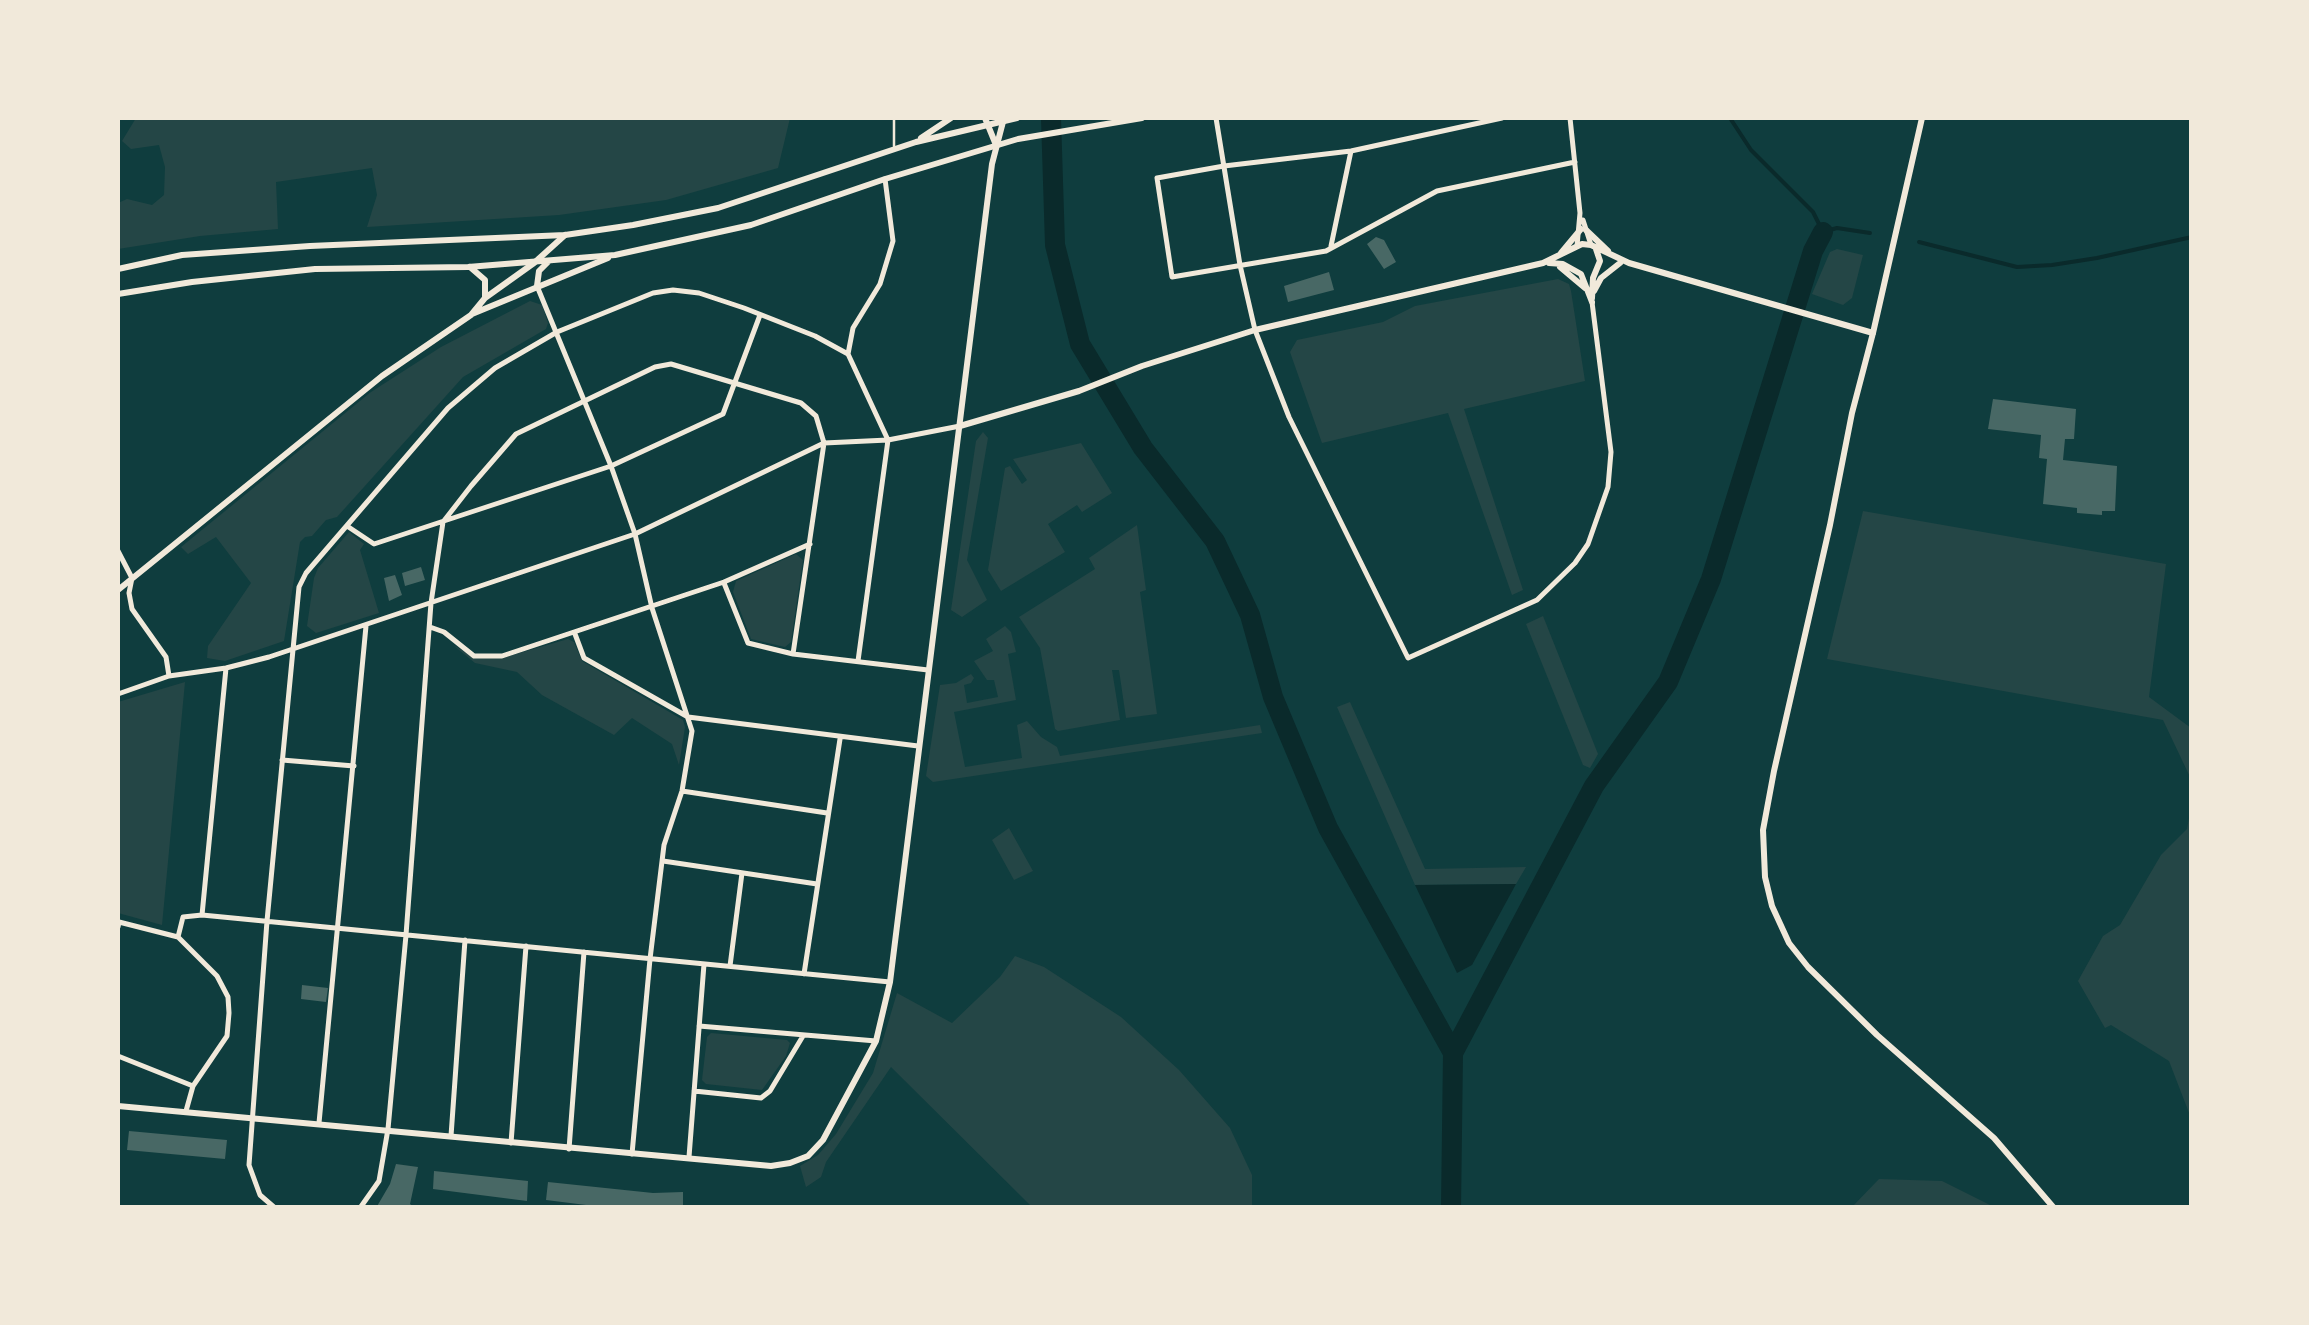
<!DOCTYPE html>
<style>
body{margin:0}
#map{position:relative;width:2309px;height:1325px;overflow:hidden;background:#0f3d3e;font-family:Roboto,sans-serif}
canvas{display:block}
.frame{position:absolute;inset:0;border:120px solid #f1e9da;pointer-events:none}
</style>
<div id="map">
<canvas width="2309" height="1325"></canvas>
<div class="frame"></div>
</div>
<script>
const c = document.querySelector('canvas').getContext('2d');
c.lineJoin = 'round';
function paint(path, color) { c.fillStyle = color; c.fill(path, 'evenodd'); }
const toPath = rows => new Path2D(rows.map(r => 'M' + r).join(''));
function strokePath(path, color, width, dash) { c.strokeStyle = color; c.lineWidth = width; c.lineCap = dash ? 'butt' : 'round'; c.setLineDash(dash || []); c.stroke(path); }
paint(toPath([
 [136,118,790,118,778,168,666,200,559,215,367,227,377,195,372,168,276,182,278,229,200,236,118,249,118,203,127,199,152,205,164,195,165,167,159,145,131,149,122,141],
 [1837,249,1863,255,1852,298,1843,305,1812,294,1830,252],
 [1558,279,1569,284,1571,291,1585,381,1464,409,1523,590,1512,595,1448,413,1322,443,1290,352,1297,340,1383,322,1415,306],
 [530,301,542,305,548,323,546,329,463,377,337,517,326,520,312,536,305,537,300,542,284,641,225,661,207,658,208,646,251,583,216,537,188,554,181,547,371,392,441,347],
 [983,432,988,438,967,560,987,600,962,617,951,610,976,441],
 [1081,443,1112,493,1082,512,1077,505,1048,524,1065,552,1001,591,988,570,1005,468,1010,466,1022,484,1027,480,1013,459],
 [1863,511,2166,564,2149,697,2191,728,2191,779,2163,720,1827,659],
 [1137,525,1146,590,1140,592,1157,714,1126,718,1119,670,1112,670,1120,720,1058,731,1055,729,1040,648,1019,617,1095,569,1089,558],
 [349,532,364,544,360,550,379,613,316,633,307,626,314,578,318,568],
 [796,554,803,560,791,642,785,647,751,639,733,592,736,581],
 [1543,616,1598,754,1590,768,1583,765,1526,624],
 [1005,626,1011,632,1016,652,1008,654,1016,700,954,712,965,767,1022,758,1017,725,1027,721,1041,737,1057,747,1060,756,1260,725,1262,733,933,782,926,776,940,685,956,683,971,674,974,678,971,683,964,685,967,703,998,697,994,680,987,680,974,661,993,651,986,639],
 [568,639,574,642,582,661,683,720,685,727,679,765,672,744,632,718,614,735,542,695,517,672,475,663,453,645,475,658,502,658],
 [185,682,162,925,118,913,118,702],
 [1350,702,1425,869,1526,867,1516,884,1415,885,1337,707],
 [2191,807,2191,1118,2169,1061,2111,1025,2105,1028,2078,981,2103,936,2120,925,2161,855,2187,829],
 [1009,828,1033,871,1014,880,992,840],
 [1015,956,1044,967,1121,1017,1179,1070,1230,1128,1252,1175,1252,1207,1032,1207,891,1067,826,1162,821,1177,806,1187,800,1166,818,1155,836,1134,873,1073,897,993,952,1023,1000,977],
 [711,1033,787,1040,790,1043,786,1056,762,1090,706,1084,702,1080,707,1037],
 [1879,1179,1942,1181,1994,1207,1852,1207]
]), '#244646');
paint(toPath([
 [1516,884,1472,965,1457,973,1415,885]
]), '#0a2a2b');
strokePath(toPath([
 [1730,118,1751,150,1813,212,1823,232,1837,228,1870,233],
 [1919,242,2017,267,2052,265,2097,258,2192,237]
]), '#0a2a2b', 4);
strokePath(toPath([
 [1051,118,1055,245,1080,344,1143,448,1215,541,1250,615,1273,697,1328,828,1453,1053,1451,1208],
 [1453,1053,1594,786,1668,682,1711,579,1813,251,1823,232]
]), '#0a2a2b', 20);
paint(toPath([
 [1376,237,1384,240,1396,262,1384,269,1367,244],
 [1329,272,1334,290,1288,302,1284,286],
 [1993,399,2076,409,2074,439,2065,439,2063,460,2117,466,2115,511,2102,511,2102,515,2077,513,2077,508,2043,504,2047,459,2039,458,2041,435,1988,429],
 [421,567,425,580,405,586,402,573],
 [395,575,402,595,389,601,384,578],
 [302,985,328,988,326,1002,301,999],
 [129,1131,227,1140,225,1159,127,1150],
 [396,1164,418,1167,410,1204,415,1208,376,1208,390,1184],
 [434,1171,528,1181,527,1201,433,1189],
 [548,1182,653,1193,683,1192,683,1208,610,1208,546,1200]
]), '#486865');
strokePath(toPath([
 [894,146,894,118]
]), '#f1e9da', 2.5);
strokePath(toPath([
 [1216,118,1240,265,1255,330,1289,417,1408,658,1537,600,1575,563,1588,544,1608,487,1611,452,1592,302],
 [1502,118,1351,151,1224,166,1157,178,1172,277,1326,251,1437,191,1575,162],
 [1570,118,1580,213,1577,246],
 [1583,220,1591,245],
 [1331,246,1351,151],
 [537,286,611,466,635,534,652,608,692,731,682,791,664,845,650,959,632,1154],
 [848,354,853,328,880,284,893,241,885,179],
 [347,526,374,544,611,466,723,414,760,315],
 [118,551,132,578,129,593,132,609,166,657,169,676],
 [724,583,748,643,793,654,928,670],
 [430,627,444,632,474,656,502,656,724,582,810,544],
 [575,634,584,658,688,717,918,746],
 [118,694,169,676,226,668,269,657,635,534,824,443,888,440,960,426],
 [282,760,354,766],
 [682,791,827,813],
 [663,861,817,884],
 [202,915,890,982],
 [118,927,119,922,178,937],
 [730,966,742,873],
 [804,974,840,739],
 [699,1026,876,1041],
 [118,1056,193,1086],
 [694,1091,761,1098,770,1091,803,1036],
 [186,1111,193,1086,227,1036,229,1013,228,997,217,976,178,937,183,917,202,915,226,668],
 [319,1123,366,626],
 [451,1136,465,940],
 [511,1143,526,946],
 [569,1149,584,952],
 [689,1157,704,964],
 [275,1208,260,1195,249,1165,267,921,299,587,306,573,448,408,495,368,557,332,653,293,673,290,699,293,744,308,815,336,848,354,888,440,858,661],
 [360,1208,379,1181,388,1129,406,935,431,603,443,522,471,486,516,434,655,367,671,364,801,403,816,416,824,443,793,654]
]), '#f1e9da', 5);
strokePath(toPath([
 [985,118,996,145],
 [1586,230,1608,251],
 [1561,253,1581,229],
 [1549,263,1563,264,1581,274,1592,302],
 [470,267,485,280,485,298],
 [1560,267,1585,288],
 [1594,291,1601,278,1620,263],
 [1592,298,1593,278,1600,261,1596,249],
 [472,314,608,258],
 [960,426,1079,391,1142,366,1255,330,1543,263,1582,244,1591,245,1629,263,1873,333],
 [118,590,382,376,471,315,485,298,534,263,565,235],
 [118,1106,771,1166,790,1163,808,1156,823,1140,876,1041,890,982,992,164,1004,118]
]), '#f1e9da', 6);
strokePath(toPath([
 [1922,118,1873,333,1852,413,1830,525,1774,771,1763,830,1765,877,1772,906,1789,943,1808,967,1877,1035,1994,1138,2054,1208],
 [921,138,951,118],
 [118,269,182,255,310,246,565,235,633,225,718,208,916,142,1017,118],
 [537,286,539,271,548,262],
 [118,294,192,282,315,269,468,267,615,255,751,225,885,179,1018,139,1142,118]
]), '#f1e9da', 6);
</script>
